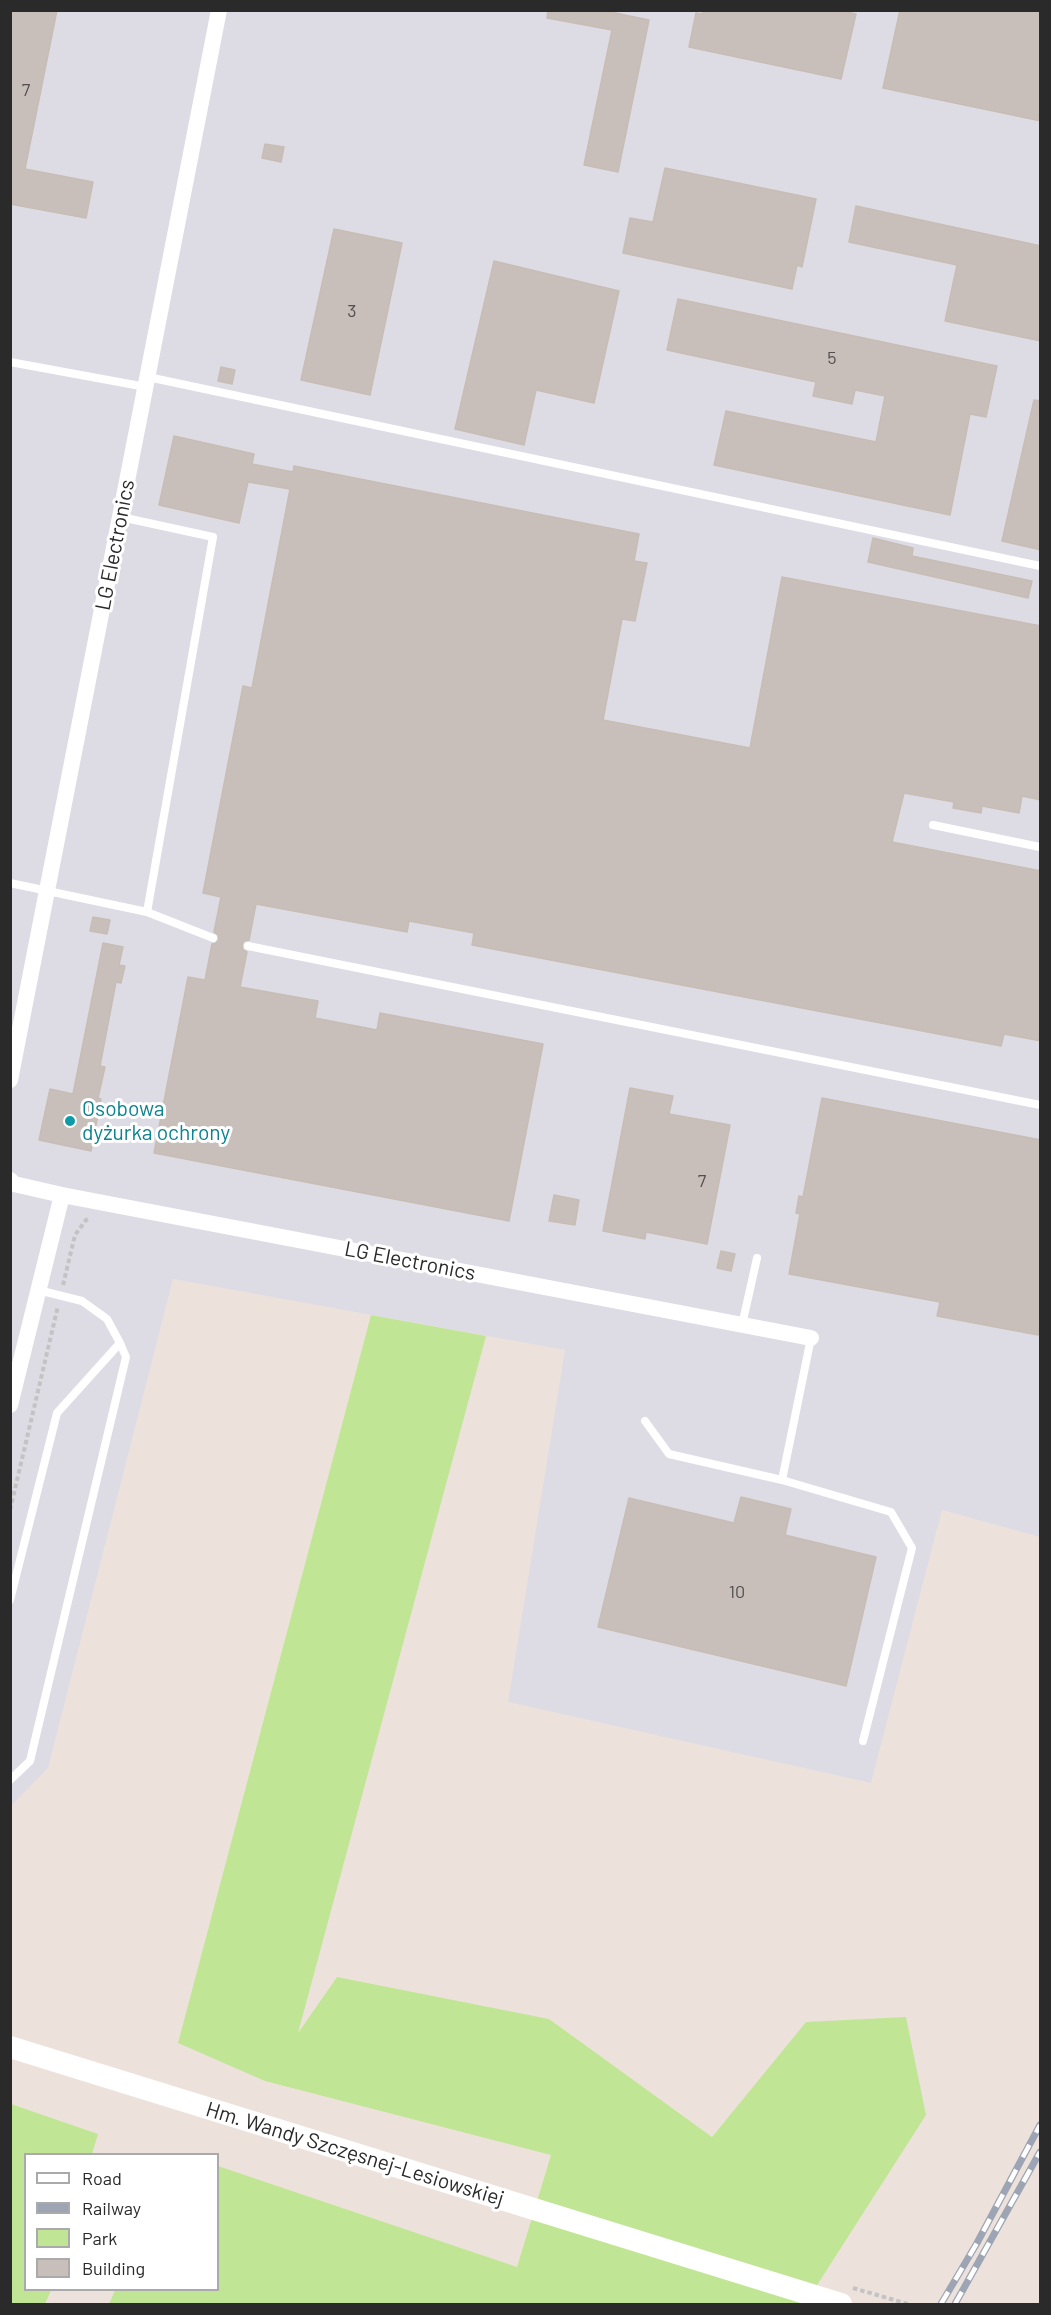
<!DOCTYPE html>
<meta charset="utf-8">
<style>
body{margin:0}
#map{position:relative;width:1051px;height:2315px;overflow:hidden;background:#ede2db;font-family:Barlow,sans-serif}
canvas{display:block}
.frame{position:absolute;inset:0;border:12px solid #2a2a2a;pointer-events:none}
.legend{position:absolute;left:24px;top:2153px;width:195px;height:138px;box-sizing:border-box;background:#fff;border:2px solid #aaa;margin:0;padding:8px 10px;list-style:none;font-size:18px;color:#2a2a2a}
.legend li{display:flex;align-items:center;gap:12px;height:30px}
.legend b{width:30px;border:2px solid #aaa}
</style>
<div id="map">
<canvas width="1051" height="2315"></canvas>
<div class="frame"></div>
<ul class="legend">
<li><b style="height:8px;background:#fff"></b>Road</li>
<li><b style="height:8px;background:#9da5b5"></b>Railway</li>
<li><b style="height:16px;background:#c0e695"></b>Park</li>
<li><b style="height:16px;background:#c8bfbb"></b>Building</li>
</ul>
</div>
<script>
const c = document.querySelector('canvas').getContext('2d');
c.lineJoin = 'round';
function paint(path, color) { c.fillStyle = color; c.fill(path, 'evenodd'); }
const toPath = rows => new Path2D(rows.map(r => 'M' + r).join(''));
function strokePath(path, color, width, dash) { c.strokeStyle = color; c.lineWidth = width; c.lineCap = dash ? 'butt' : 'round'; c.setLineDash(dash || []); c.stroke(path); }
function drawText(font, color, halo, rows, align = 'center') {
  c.font = font + ' Barlow,sans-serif'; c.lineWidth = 6; c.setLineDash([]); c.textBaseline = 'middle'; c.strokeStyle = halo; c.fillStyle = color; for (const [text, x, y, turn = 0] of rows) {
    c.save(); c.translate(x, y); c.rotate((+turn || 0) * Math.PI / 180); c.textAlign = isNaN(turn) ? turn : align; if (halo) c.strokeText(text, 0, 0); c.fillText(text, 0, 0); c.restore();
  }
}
paint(toPath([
 [11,11,1040,11,1040,1537,942,1510,871,1783,508,1702,565,1350,173,1279,48,1768,11,1806]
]), '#dddce5');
paint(toPath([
 [371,1315,486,1336,298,2033,337,1977,549,2019,712,2137,806,2022,906,2017,926,2115,805,2304,109,2304,115,2290,218,2290,218,2166,517,2267,551,2155,265,2081,178,2043],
 [11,2104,98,2134,92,2154,26,2154,26,2290,51,2290,45,2304,11,2304]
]), '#c0e695');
const building = toPath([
 [10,10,57,10,25,169,93,182,86,218,10,204,10,10],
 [548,10,601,10,649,20,618,172,584,165,612,30,547,18,548,10],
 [703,10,837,10,856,14,841,79,689,47,696,13,702,14,703,10],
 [900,10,1041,10,1041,121,883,88,900,10],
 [265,144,284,147,281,162,262,158,265,144],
 [665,168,816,199,802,267,797,265,792,289,623,253,630,218,653,222,665,168],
 [856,206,1041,246,1041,341,945,321,957,265,849,242,856,206],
 [334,229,402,243,370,395,301,380,334,229],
 [494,261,619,291,594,403,536,390,524,445,455,429,494,261],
 [678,299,997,366,986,417,970,414,950,515,714,465,726,411,876,442,885,396,855,390,852,404,813,396,816,382,667,350,678,299],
 [221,367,235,370,232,384,218,381,221,367],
 [1034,400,1041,401,1041,550,1002,541,1034,400],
 [174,436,254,454,252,464,293,472,294,466,639,534,634,561,647,563,635,621,622,619,603,720,750,748,782,577,1041,626,1041,800,1022,796,1019,813,982,806,981,813,953,808,954,802,904,793,892,842,1041,871,1041,1041,1004,1034,1001,1046,472,945,474,933,409,921,407,932,256,904,249,940,244,941,242,945,243,950,247,952,240,987,318,1001,315,1018,377,1030,380,1013,543,1044,509,1221,154,1153,188,977,205,980,212,944,216,943,219,940,218,935,214,932,221,897,203,893,243,686,252,688,290,489,248,482,239,523,159,505,174,436],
 [873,538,913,548,912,556,1032,581,1028,598,868,562,873,538],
 [93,917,110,920,107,934,90,931,93,917],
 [103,943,123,947,119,965,125,966,121,983,116,982,100,1066,105,1067,98,1098,101,1099,91,1151,39,1140,50,1089,73,1094,103,943],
 [630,1088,673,1096,669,1114,730,1125,707,1244,646,1232,645,1239,603,1231,630,1088],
 [822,1098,1041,1140,1041,1323,1038,1335,937,1316,940,1302,789,1274,800,1214,796,1213,799,1196,803,1197,822,1098],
 [554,1195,579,1200,575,1225,549,1221,554,1195],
 [721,1251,735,1254,731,1271,717,1268,721,1251],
 [741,1497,791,1509,785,1535,876,1557,846,1686,598,1627,629,1498,734,1523,741,1497]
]);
paint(building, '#c8bfbb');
strokePath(building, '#c8bdb4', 1.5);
strokePath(toPath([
 [63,1285,75,1235,86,1220,89,1219],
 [10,1510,58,1306],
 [853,2288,908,2304]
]), '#c3c3c3', 4, [4.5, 3]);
strokePath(toPath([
 [10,362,146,387],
 [148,377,1040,566],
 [121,517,213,537,147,912],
 [933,825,1040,847],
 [10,883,147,912,213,938],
 [248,946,1040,1105],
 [742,1325,757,1258],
 [645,1421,669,1454,782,1480,891,1512,912,1548,863,1741],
 [782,1480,811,1338],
 [10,1600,57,1413,120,1343,107,1319,82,1301,38,1290],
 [10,1780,30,1761,126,1357,120,1343]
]), '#fff', 8);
strokePath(toPath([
 [10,1080,219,10],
 [10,1180,14,1184,62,1195,811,1338],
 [10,1405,62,1195]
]), '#fff', 16);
strokePath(toPath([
 [10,2047,841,2304]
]), '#fff', 22);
const rail = toPath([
 [941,2304,977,2243,1040,2125],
 [955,2304,1040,2152]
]);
strokePath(rail, '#9da5b5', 7);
strokePath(rail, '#fff', 4.5, [14]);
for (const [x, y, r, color] of [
 [70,1121,6,"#0f9aa8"]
]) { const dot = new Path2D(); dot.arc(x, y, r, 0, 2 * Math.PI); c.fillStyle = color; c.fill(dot); strokePath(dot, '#fff', 2); }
drawText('18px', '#524f4e', null, [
 ["7",26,90],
 ["3",352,311],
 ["5",832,358],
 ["7",702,1181],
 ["10",737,1592]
]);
drawText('21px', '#2a2a2a', '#fff', [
 ["LG Electronics",115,545,-79],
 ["LG Electronics",410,1261,11],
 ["Hm. Wandy Szczęsnej-Lesiowskiej",355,2154,17]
]);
drawText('21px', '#0d838f', '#fff', [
 ["Osobowa",82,1109],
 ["dyżurka ochrony",82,1133]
], 'left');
</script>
